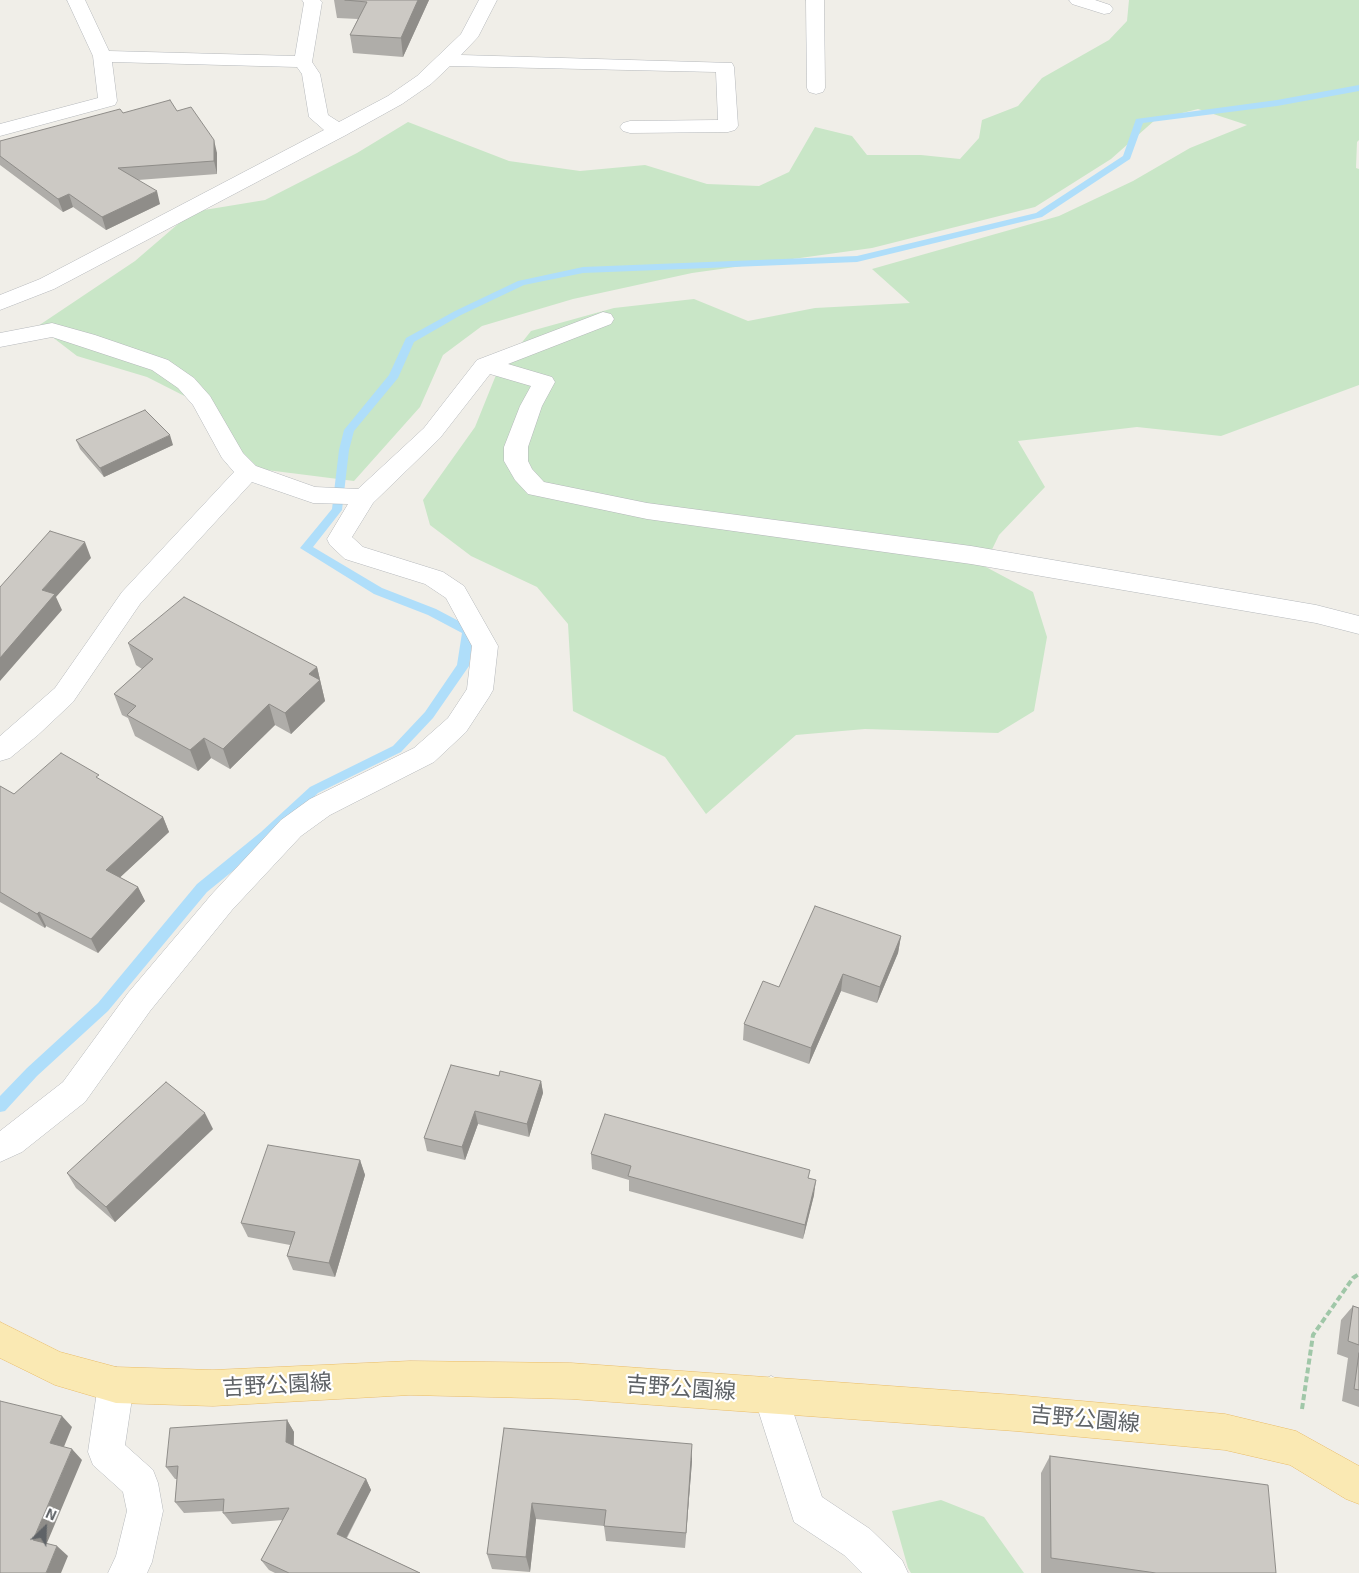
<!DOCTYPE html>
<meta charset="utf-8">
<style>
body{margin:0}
#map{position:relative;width:1359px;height:1573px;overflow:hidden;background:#f0eee8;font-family:"Exo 2",sans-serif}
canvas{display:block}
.north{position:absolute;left:20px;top:1503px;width:50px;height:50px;-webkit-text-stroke:4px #fff;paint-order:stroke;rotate:24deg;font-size:14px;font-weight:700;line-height:20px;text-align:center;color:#5f6367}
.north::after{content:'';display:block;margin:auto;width:18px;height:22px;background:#5f6367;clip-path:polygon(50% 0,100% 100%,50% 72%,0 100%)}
</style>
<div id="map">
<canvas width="1359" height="1573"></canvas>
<div class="north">N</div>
</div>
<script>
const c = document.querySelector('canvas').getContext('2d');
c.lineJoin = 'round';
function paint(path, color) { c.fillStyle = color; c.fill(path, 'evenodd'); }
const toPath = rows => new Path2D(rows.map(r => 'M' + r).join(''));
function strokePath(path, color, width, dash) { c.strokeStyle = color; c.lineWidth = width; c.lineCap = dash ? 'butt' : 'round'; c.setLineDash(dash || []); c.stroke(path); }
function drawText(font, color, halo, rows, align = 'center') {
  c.font = font + ' "Exo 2","Noto Sans JP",sans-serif'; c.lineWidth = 4.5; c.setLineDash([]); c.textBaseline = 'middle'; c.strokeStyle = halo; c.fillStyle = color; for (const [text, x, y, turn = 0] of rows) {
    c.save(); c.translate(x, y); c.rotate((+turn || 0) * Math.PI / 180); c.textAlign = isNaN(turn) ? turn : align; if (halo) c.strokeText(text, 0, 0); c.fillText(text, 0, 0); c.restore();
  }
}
paint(toPath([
 [1129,0,1359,0,1359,140,1357,142,1356,168,1359,169,1359,385,1221,436,1137,427,1018,441,1045,487,999,535,984,566,1033,592,1047,637,1034,711,998,733,865,729,796,735,706,814,665,757,573,711,568,624,537,587,471,556,430,525,423,500,475,427,496,375,531,331,614,308,694,299,748,321,815,308,910,303,872,269,1059,216,1133,181,1190,148,1247,125,1198,109,1155,120,1111,159,1035,207,872,248,692,273,573,299,482,326,443,355,420,407,354,481,227,465,216,412,147,377,77,356,38,326,135,261,192,212,265,200,357,153,408,122,509,161,580,171,645,165,707,184,759,186,789,172,815,127,852,136,867,155,921,155,960,159,979,138,982,120,1018,106,1042,78,1109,40,1127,21],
 [941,1500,984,1517,1024,1573,911,1573,908,1568,892,1511]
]), '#c9e6c7');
paint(toPath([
 [1359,85,1359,91,1277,106,1143,123,1130,159,1042,217,857,262,583,273,524,285,461,315,414,342,398,378,354,431,349,450,342,510,313,547,382,588,436,609,472,628,474,631,469,666,433,718,401,752,318,793,271,840,207,892,108,1011,37,1076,5,1111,0,1112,0,1096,27,1068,98,1003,197,884,261,832,310,787,393,746,425,712,457,665,462,633,428,615,374,594,300,548,332,509,339,450,344,430,389,375,406,338,455,311,518,281,583,267,857,256,1036,213,1123,156,1136,119,1277,100,1359,85]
]), '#afdefa');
const minor = toPath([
 [67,0,85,0,109,51,295,56,304,3,302,0,320,0,322,2,312,62,320,74,328,115,339,122,388,96,417,76,461,34,479,0,497,0,478,37,461,55,732,63,734,67,738,126,735,130,728,132,630,133,623,131,620,127,623,123,630,121,718,120,716,72,450,66,431,84,402,104,346,135,54,289,0,310,0,295,40,279,324,130,309,117,302,74,297,67,112,62,117,101,115,105,0,136,0,124,98,98,93,56,67,0],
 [806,0,824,0,825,88,823,92,816,94,809,92,807,88,806,0],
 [1069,0,1095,0,1110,5,1113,9,1110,13,1104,14,1072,4,1069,0],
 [603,312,611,314,614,319,611,324,508,364,552,377,555,382,542,406,528,447,528,461,532,469,544,482,647,503,971,546,1316,605,1359,616,1359,634,1316,623,971,564,647,519,528,494,515,480,504,461,504,447,520,406,531,386,490,374,440,438,373,503,352,537,363,547,443,572,464,586,498,646,493,690,489,697,466,732,434,762,330,815,301,836,232,910,150,1011,85,1102,22,1152,0,1162,0,1131,63,1082,128,993,212,894,281,820,310,799,414,748,448,718,467,689,472,646,446,598,425,584,345,559,330,545,327,539,348,504,313,503,252,482,140,604,73,702,38,735,10,758,0,761,0,736,55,688,122,592,234,472,222,458,193,405,178,388,152,370,52,337,0,347,0,333,52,323,95,335,168,360,194,378,210,396,243,453,256,466,315,487,358,489,424,428,477,360,603,312],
 [116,1367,128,1373,134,1385,125,1445,153,1470,158,1483,163,1511,152,1562,147,1573,108,1573,116,1556,127,1511,123,1492,93,1465,88,1452,98,1385,104,1373,116,1367],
 [771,1376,783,1382,822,1497,870,1529,902,1560,908,1573,862,1573,844,1555,794,1522,753,1394,759,1382,771,1376]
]);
const major = toPath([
 [0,1322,60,1352,116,1367,213,1370,410,1361,571,1363,1015,1395,1225,1414,1296,1431,1359,1466,1359,1504,1346,1499,1290,1465,1225,1450,1015,1431,571,1399,410,1395,213,1406,116,1403,55,1385,0,1358,0,1322]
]);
strokePath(minor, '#b5b8bb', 1);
strokePath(major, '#e9bc68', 1);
strokePath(toPath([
 [1302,1409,1313,1335,1353,1278,1359,1274]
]), '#a0c7a8', 4, [6, 3]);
paint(minor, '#fff');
paint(major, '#fae9b3');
paint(toPath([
 [334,0,429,0,403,57,353,53,350,35,358,19,337,18],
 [177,111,217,153,217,174,138,180,160,204,106,230,73,207,63,212,0,165,0,141,123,113],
 [76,440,173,445,104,477,80,449],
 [128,643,317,667,325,701,291,734,275,725,230,769,211,758,198,771,135,736,128,718,122,715,114,694,142,669,136,665],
 [101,780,163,817,169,832,120,877,138,887,145,901,98,953,46,926,45,928,0,902,0,786,14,794],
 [901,936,898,953,877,1003,841,991,809,1064,743,1040,744,1024,779,987],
 [499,1076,541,1081,543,1093,529,1137,478,1124,465,1160,427,1151,424,1138],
 [213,1129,115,1222,76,1188,67,1173],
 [591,1154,809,1178,814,1195,803,1239,629,1191,629,1180,592,1169],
 [360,1160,365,1175,335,1277,293,1270,287,1256,290,1245,248,1237,241,1223],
 [1353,1306,1359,1308,1359,1407,1342,1401,1348,1358,1337,1354,1341,1320],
 [287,1420,294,1432,294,1445,366,1479,371,1490,347,1538,420,1573,275,1573,269,1570,261,1560,283,1520,232,1524,223,1513,224,1511,184,1513,175,1502,177,1479,175,1479,166,1467],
 [504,1428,692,1461,685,1548,606,1541,604,1526,536,1519,530,1572,492,1569,487,1554],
 [1050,1456,1276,1573,1041,1573,1041,1473]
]), '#afada9');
paint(toPath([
 [418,0,429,0,403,57,401,38],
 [214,140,217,153,217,174,214,161],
 [157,191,160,204,106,230,102,217],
 [69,194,73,207,63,212,58,199],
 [170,435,173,445,104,477,100,468],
 [85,542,91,558,56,597,62,610,0,681,0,658,42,590],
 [317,667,325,701,291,734,285,713,309,674],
 [269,704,275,725,230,769,223,749],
 [204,738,211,758,198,771,190,750],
 [163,817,169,832,113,884,106,870],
 [138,887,145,901,98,953,91,939],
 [39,912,46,926,45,928,37,914],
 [901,936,898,953,877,1003,880,987],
 [843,974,841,991,809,1064,811,1048],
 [541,1081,543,1093,529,1137,527,1124],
 [475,1111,478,1124,465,1160,462,1147],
 [205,1113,213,1129,115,1222,106,1207],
 [360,1160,365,1175,335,1277,329,1263],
 [816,1180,814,1195,803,1239,805,1225],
 [62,1416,72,1427,61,1454,50,1443],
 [287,1420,294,1432,293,1454,286,1442],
 [692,1444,692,1461,685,1548,686,1533],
 [72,1449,82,1460,44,1550,33,1540],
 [366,1479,371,1490,343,1544,337,1534],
 [532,1503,536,1519,530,1572,526,1557],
 [57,1546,68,1556,61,1573,46,1573]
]), '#8f8d89');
const building = toPath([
 [345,0,418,0,401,38,350,35,367,2,345,0],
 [170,100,177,111,191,107,214,140,214,161,118,168,157,191,102,217,69,194,58,199,0,156,0,141,120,109,123,113,170,100],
 [145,410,170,435,100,468,76,440,145,410],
 [50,531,85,542,42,590,55,594,0,658,0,587,50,531],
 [184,597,317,667,309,674,320,680,285,713,269,704,223,749,204,738,190,750,127,715,136,706,114,694,153,659,128,643,184,597],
 [61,753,99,775,96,777,163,817,106,870,138,887,91,939,39,912,37,914,0,892,0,786,14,794,61,753],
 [815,906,901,936,880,987,843,974,811,1048,744,1024,763,981,779,987,815,906],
 [451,1065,499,1076,500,1071,541,1081,527,1124,475,1111,462,1147,424,1138,451,1065],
 [166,1082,205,1113,106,1207,67,1173,166,1082],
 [605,1114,810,1170,808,1178,816,1180,805,1225,628,1176,631,1166,591,1154,605,1114],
 [268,1145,360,1160,329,1263,287,1256,295,1232,241,1223,268,1145],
 [1353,1306,1359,1308,1359,1345,1348,1341,1353,1306],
 [1359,1353,1359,1390,1354,1389,1359,1353],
 [0,1401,62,1416,50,1443,72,1449,33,1540,57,1546,46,1573,0,1573,0,1401],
 [287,1420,286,1442,366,1479,337,1534,420,1573,289,1573,261,1560,289,1508,223,1513,224,1499,175,1502,178,1466,166,1467,170,1428,287,1420],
 [504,1428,692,1444,686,1533,604,1526,606,1510,532,1503,526,1557,487,1554,504,1428],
 [1050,1456,1268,1485,1276,1573,1156,1573,1051,1558,1050,1456]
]);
paint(building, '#ccc9c4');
strokePath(building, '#8f8d89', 1);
drawText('22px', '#5f6367', '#fff', [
 ["吉野公園線",277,1385,-3],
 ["吉野公園線",681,1388,4],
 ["吉野公園線",1085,1419,5]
]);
</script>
